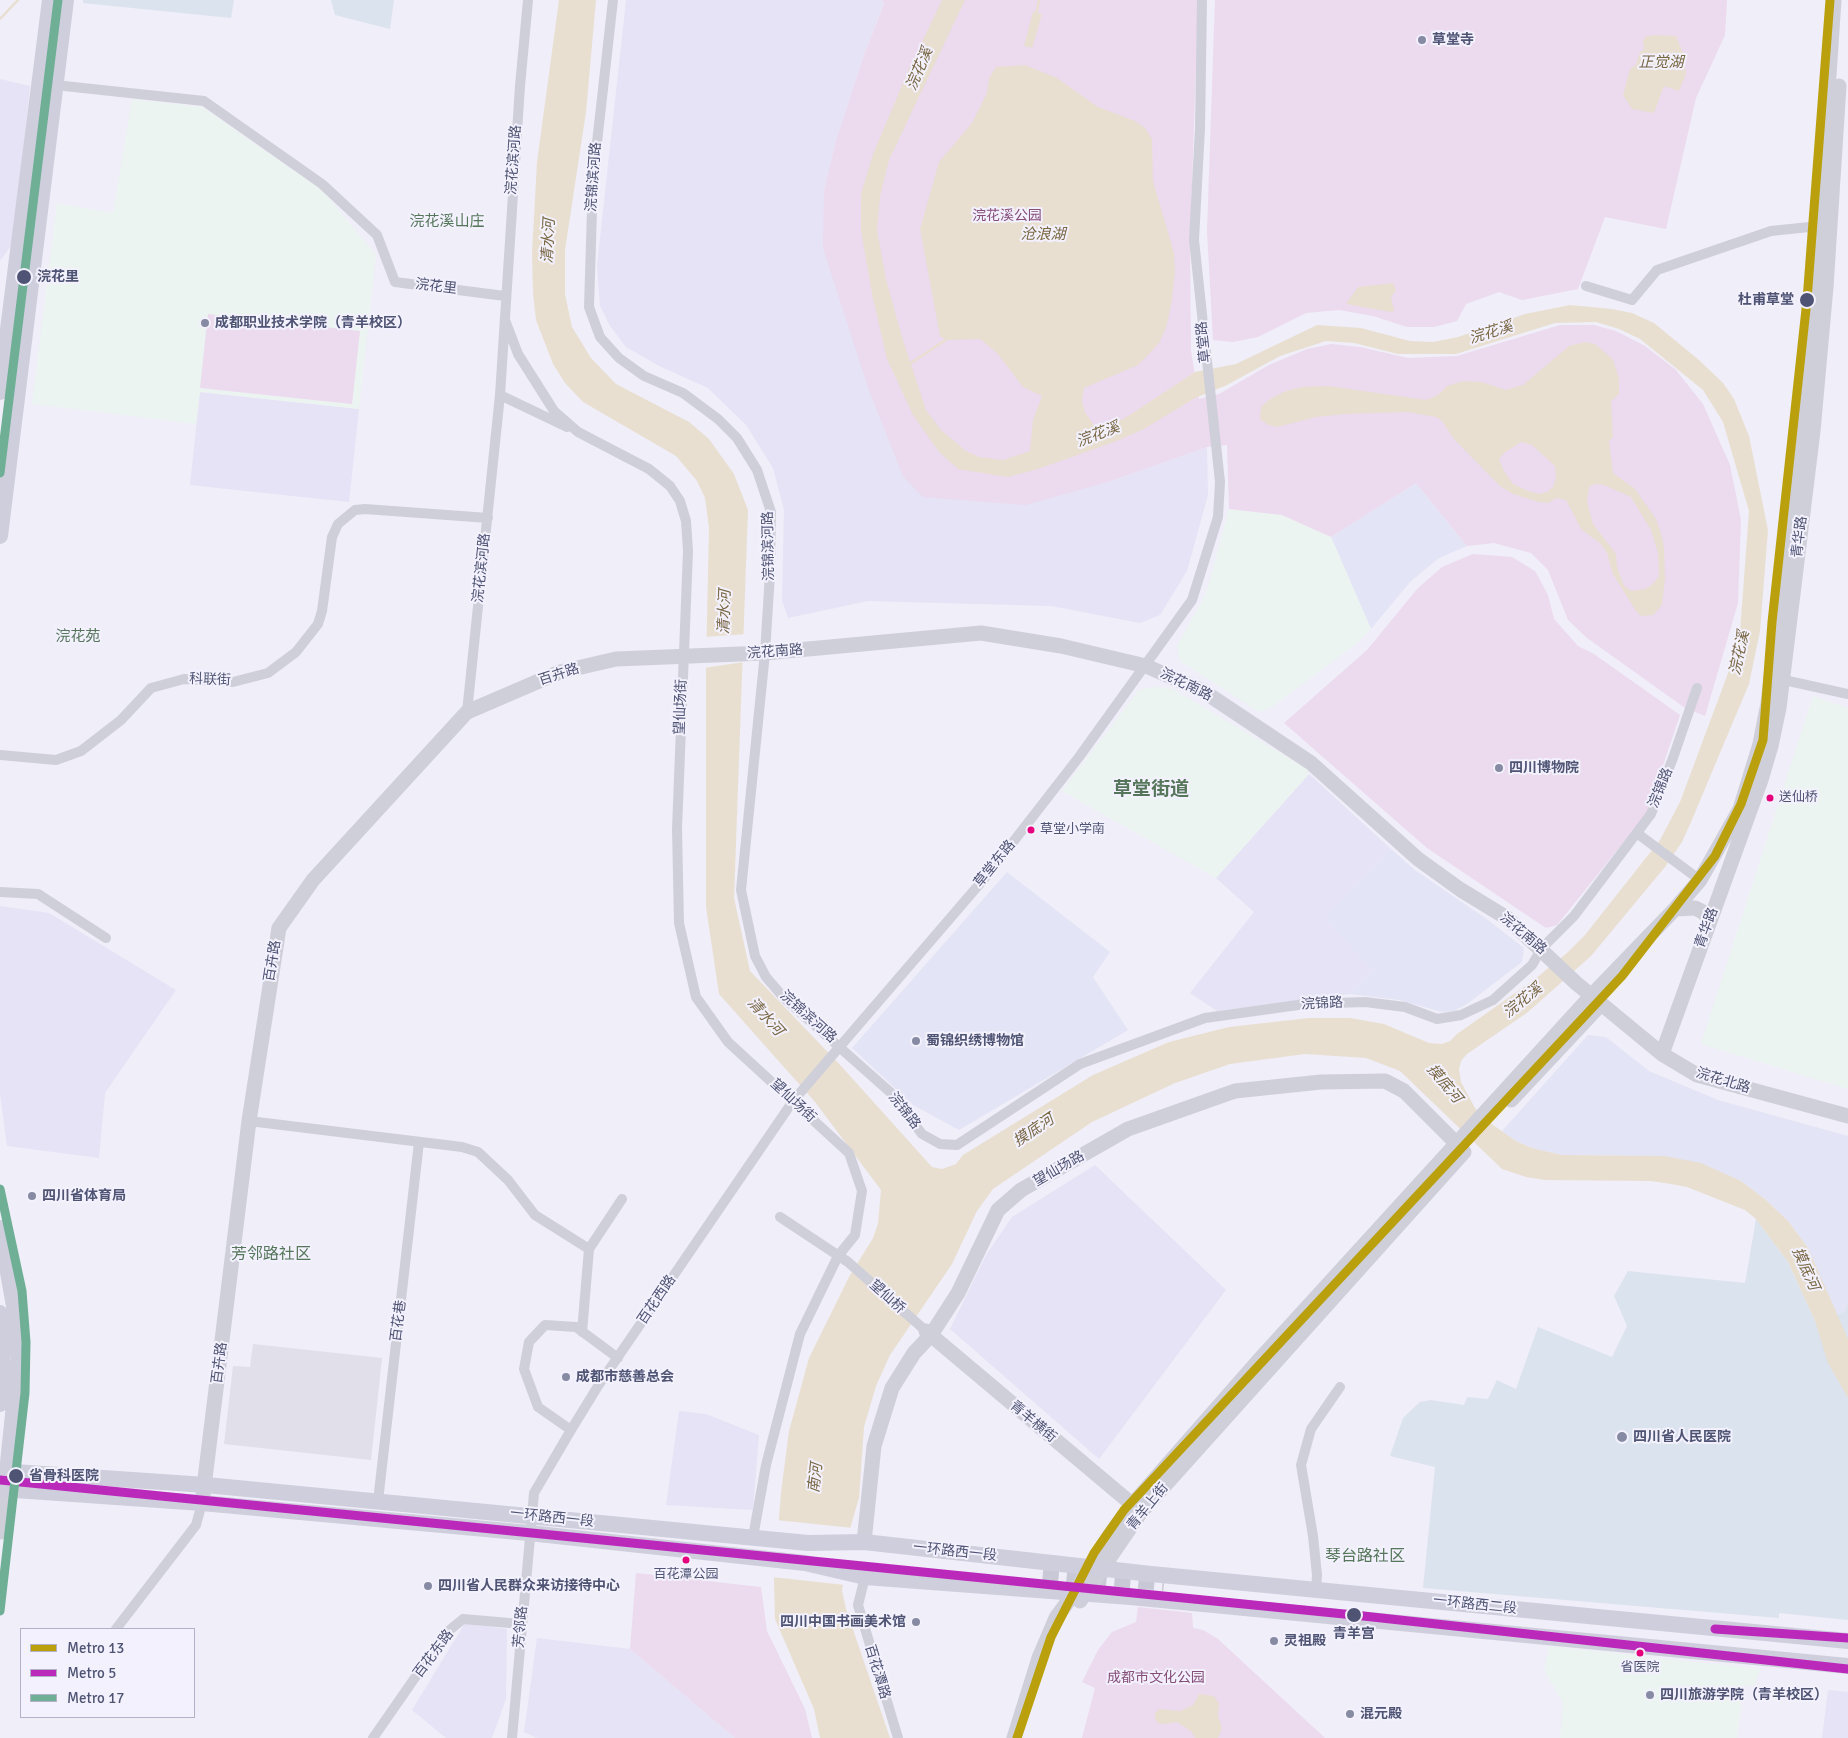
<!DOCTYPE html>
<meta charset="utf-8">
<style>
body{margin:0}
#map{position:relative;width:1848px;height:1738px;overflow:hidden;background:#f0eef8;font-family:Signika,sans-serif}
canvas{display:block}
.legend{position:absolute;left:20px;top:1628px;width:175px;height:90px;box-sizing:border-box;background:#f3f1fe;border:1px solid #b1b2c7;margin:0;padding:6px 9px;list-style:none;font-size:15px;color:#4f5475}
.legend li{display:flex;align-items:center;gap:10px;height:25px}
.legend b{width:25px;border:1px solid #b1b2c7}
</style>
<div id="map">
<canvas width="1848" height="1738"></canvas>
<ul class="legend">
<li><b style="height:6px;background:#b9a00c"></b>Metro 13</li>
<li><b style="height:6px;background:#bb29bb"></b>Metro 5</li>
<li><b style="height:6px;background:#6faf96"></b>Metro 17</li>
</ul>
</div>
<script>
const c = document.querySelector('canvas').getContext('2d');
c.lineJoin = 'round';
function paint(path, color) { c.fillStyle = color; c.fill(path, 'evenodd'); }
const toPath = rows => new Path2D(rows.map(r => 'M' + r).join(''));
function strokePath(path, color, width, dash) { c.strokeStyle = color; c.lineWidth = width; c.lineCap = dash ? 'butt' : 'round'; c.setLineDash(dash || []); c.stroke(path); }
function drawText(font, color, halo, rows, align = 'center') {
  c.font = font + ' Signika,"Noto Sans SC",sans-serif'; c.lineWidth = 4; c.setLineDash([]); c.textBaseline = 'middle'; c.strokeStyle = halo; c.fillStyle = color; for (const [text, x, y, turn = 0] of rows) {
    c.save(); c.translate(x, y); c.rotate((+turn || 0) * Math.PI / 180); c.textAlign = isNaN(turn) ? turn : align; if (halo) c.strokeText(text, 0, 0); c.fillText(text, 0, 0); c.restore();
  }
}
paint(toPath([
 [626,0,882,0,884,3,864,55,835,144,824,191,1108,482,1207,447,1208,495,1187,571,1160,615,1140,623,1051,606,868,601,788,618,782,601,784,510,773,468,746,425,708,388,661,367,626,347,610,326,600,306,597,266],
 [0,79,30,86,13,243,0,261],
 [200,392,359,409,349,502,190,485],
 [1309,774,1391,849,1325,919,1373,970,1350,994,1217,1011,1190,993,1254,912,1216,878],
 [0,906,49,913,176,990,105,1093,99,1158,7,1146,0,1094],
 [1095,1165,1226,1290,1099,1459,950,1329,986,1255,1012,1217],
 [679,1411,706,1414,759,1435,753,1510,666,1505],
 [465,1623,507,1629,506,1699,492,1738,446,1738,412,1710],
 [537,1638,630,1649,735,1738,537,1738,524,1732],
 [1828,1690,1848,1692,1848,1738,1822,1738]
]), '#e5e3f5');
paint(toPath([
 [1416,483,1467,546,1439,558,1410,582,1371,629,1331,537],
 [1391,849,1415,870,1488,920,1524,948,1522,962,1467,1004,1454,1011,1442,1012,1399,1000,1350,994,1373,970,1325,919],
 [1007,872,1110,952,1093,977,1128,1030,959,1130,913,1105,852,1048],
 [1588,1035,1606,1037,1649,1071,1718,1100,1848,1136,1848,1303,1844,1312,1836,1315,1808,1248,1789,1222,1766,1200,1741,1181,1664,1156,1562,1155,1532,1148,1516,1141,1502,1131]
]), '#e3e4f5');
paint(toPath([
 [253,1344,382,1358,371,1460,224,1444,233,1366,250,1367]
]), '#e0dfea');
paint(toPath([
 [132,99,202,107,323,191,376,255,359,409,200,392,196,424,32,404,57,203,113,213],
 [1229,509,1282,515,1331,537,1371,629,1357,643,1272,707,1259,712,1180,661,1177,646,1206,594],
 [1153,687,1173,689,1307,769,1309,774,1216,878,1062,791,1139,690],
 [1813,696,1848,708,1848,1089,1701,1044],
 [1549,1646,1760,1669,1755,1685,1743,1686,1737,1738,1560,1738,1563,1703,1544,1670]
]), '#ebf4f0');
paint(toPath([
 [83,0,234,0,231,18,83,3],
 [331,0,394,0,390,29,335,15],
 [1756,1219,1788,1262,1815,1321,1844,1312,1848,1303,1848,1620,1779,1613,1779,1618,1423,1588,1435,1467,1390,1456,1403,1418,1420,1402,1431,1400,1464,1405,1467,1397,1488,1399,1497,1380,1516,1389,1538,1327,1612,1357,1627,1326,1614,1296,1628,1271,1745,1283]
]), '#dbe3ee');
paint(toPath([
 [882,0,1198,0,1190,248,1191,351,1199,399,1219,394,1269,365,1307,349,1332,344,1360,347,1408,358,1457,356,1560,325,1594,325,1616,331,1645,346,1675,369,1703,404,1730,465,1741,520,1738,603,1705,716,1685,708,1587,638,1568,620,1548,570,1531,553,1494,543,1467,546,1416,483,1331,537,1282,515,1229,509,1227,445,1207,447,1108,482,1025,505,923,497,903,476,869,390,823,248,824,191,835,144,864,55,884,4],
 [1215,0,1727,0,1725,35,1696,98,1666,229,1605,217,1578,289,1522,300,1499,292,1466,304,1457,321,1434,327,1407,327,1373,316,1339,310,1306,313,1258,337,1233,342,1213,340,1207,231],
 [208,314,360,331,352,404,200,388],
 [1473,554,1512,557,1535,571,1548,595,1554,619,1578,646,1594,654,1680,715,1647,813,1557,925,1546,928,1427,848,1284,723,1367,650,1418,588,1442,567],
 [636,1573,761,1587,767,1631,805,1709,812,1738,735,1738,630,1649],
 [1138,1607,1192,1613,1193,1628,1203,1630,1218,1639,1325,1738,1082,1738,1095,1688,1082,1682,1098,1650,1112,1632,1136,1622]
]), '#ecdaee');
paint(toPath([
 [559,0,596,0,586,112,565,250,565,294,572,327,591,358,616,384,689,422,709,439,734,474,748,510,734,898,750,971,842,1067,932,1167,942,1169,956,1164,963,1155,1093,1075,1169,1042,1229,1027,1309,1018,1350,1018,1384,1024,1429,1043,1442,1044,1450,1041,1457,1034,1535,979,1567,953,1585,935,1660,840,1680,802,1727,676,1740,632,1749,511,1723,422,1703,390,1640,339,1619,329,1596,322,1555,323,1456,354,1398,354,1354,343,1326,341,1280,356,1227,385,1195,398,1144,429,1114,442,1038,469,1008,477,958,469,939,452,913,415,887,359,873,299,861,231,861,194,873,154,909,69,942,0,965,0,889,160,880,197,877,230,886,279,902,337,926,410,941,430,966,451,979,457,1003,460,1030,451,1033,420,1042,396,1023,387,997,353,980,339,946,340,940,336,920,229,939,162,972,123,987,93,989,78,996,67,1025,65,1057,78,1098,107,1135,121,1145,128,1152,139,1153,181,1174,253,1175,271,1172,300,1166,328,1159,343,1148,355,1138,365,1084,388,1082,400,1085,412,1097,430,1125,418,1195,372,1236,364,1317,325,1361,328,1410,341,1433,342,1458,337,1525,314,1570,305,1612,309,1632,313,1654,323,1699,360,1723,383,1734,399,1749,436,1768,530,1760,631,1749,684,1691,822,1682,842,1665,867,1591,956,1528,1012,1467,1054,1461,1061,1459,1069,1461,1082,1475,1108,1493,1125,1516,1141,1532,1148,1562,1155,1664,1156,1701,1163,1741,1181,1766,1200,1789,1222,1808,1248,1848,1339,1848,1398,1828,1363,1815,1321,1788,1262,1756,1219,1745,1210,1687,1187,1671,1184,1651,1181,1545,1180,1526,1177,1502,1169,1400,1071,1366,1058,1305,1054,1230,1064,1175,1083,1092,1122,993,1189,977,1211,952,1264,890,1355,876,1386,864,1427,859,1498,850,1529,842,1591,846,1609,890,1738,820,1738,814,1709,775,1619,774,1581,781,1492,789,1431,809,1358,849,1277,873,1238,878,1224,881,1190,815,1102,719,994,706,907,706,666,709,528,705,498,697,481,676,456,583,402,565,383,553,364,536,320,533,293,532,253,537,162],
 [1033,12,1042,14,1032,48,1024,46],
 [1657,35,1676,36,1683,53,1686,74,1679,91,1664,86,1654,113,1632,109,1623,95,1630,69,1636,65,1640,52,1644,49,1643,41,1646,36],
 [1393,283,1396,290,1391,297,1394,311,1391,312,1346,304,1358,287],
 [1585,342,1595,344,1608,355,1613,360,1619,378,1619,394,1611,401,1613,437,1609,441,1613,473,1635,489,1656,519,1661,533,1664,547,1665,579,1662,605,1653,615,1641,616,1636,611,1613,574,1607,553,1601,544,1581,529,1566,500,1557,498,1548,503,1539,502,1513,494,1500,486,1453,438,1442,421,1436,417,1407,412,1346,414,1316,417,1277,427,1269,425,1260,419,1261,407,1270,399,1286,391,1302,387,1328,386,1426,400,1438,395,1447,386,1463,381,1481,382,1506,390,1523,385,1569,346],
 [1521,442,1532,445,1555,466,1556,478,1553,487,1547,492,1539,494,1528,491,1513,484,1504,471,1499,459,1504,453],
 [1595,484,1604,485,1631,497,1651,530,1658,553,1659,576,1653,584,1645,589,1631,591,1624,586,1617,567,1616,554,1593,524,1587,501,1589,487],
 [1199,1694,1214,1696,1219,1704,1218,1716,1222,1728,1218,1738,1195,1738,1192,1732,1177,1722,1164,1724,1158,1723,1155,1719,1155,1713,1160,1709,1180,1711,1193,1705]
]), '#e8dfd1');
paint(toPath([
 [747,634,745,662,703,668,704,637],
 [776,1520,853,1528,845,1585,772,1577]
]), '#f0eef8');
strokePath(toPath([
 [1036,16,1039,0],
 [0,19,18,0],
 [908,365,947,339]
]), '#e8dfd1', 2.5);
strokePath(toPath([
 [1043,1572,1164,1583]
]), '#c8c8d7', 16, [16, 8]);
strokePath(toPath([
 [613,0,593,178,589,307,600,337,619,358,644,376,683,393,718,419,737,438,757,470,771,512,770,574,765,653,741,890,755,956,766,977,784,998,890,1092,922,1134,940,1144,957,1145,1080,1064,1205,1018,1305,1004,1365,1002,1405,1007,1437,1019,1461,1015,1493,1000,1532,965,1542,948,1574,916,1651,814,1673,758,1697,688],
 [55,85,204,101,322,184,377,235,395,282,505,296],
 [1586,286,1632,300,1657,270,1771,231,1819,226],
 [505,320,518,354,554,411,578,432,649,469,670,486,680,501,686,521,688,551,677,829,679,923,696,997,728,1042,849,1153,862,1191,855,1235,838,1256,800,1334,766,1465,753,1537],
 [500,395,567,427],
 [1784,680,1848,694],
 [467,712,500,395,520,86,528,0],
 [0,755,56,760,81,751,121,720,151,688,184,679,233,682,268,673,296,652,318,624,322,611,332,537,338,524,355,510,365,509,488,518],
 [1638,834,1700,880],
 [0,892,38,894,106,938],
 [249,1121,462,1147,478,1152,508,1180,535,1215,589,1249,582,1332],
 [780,1217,848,1262,926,1331],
 [589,1249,622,1199],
 [571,1430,538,1407,524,1369,529,1342,545,1325,576,1327,618,1358],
 [378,1501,419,1142],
 [865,1577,858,1605,898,1738],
 [1316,1590,1317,1575,1313,1536,1301,1465,1311,1429,1340,1387],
 [116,1629,196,1525,202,1503],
 [373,1738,446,1633,463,1619,521,1624],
 [512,1738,534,1493,571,1430,598,1386,793,1101,989,873,1079,757,1192,600,1218,517,1220,482,1194,240,1200,128,1202,0]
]), '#cfcfda', 10);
strokePath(toPath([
 [1675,909,1695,908,1703,912,1710,920],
 [1662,1054,1761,780,1771,746,1779,708,1813,431,1826,287,1839,86],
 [1511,1100,1601,1004],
 [926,1331,1140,1511],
 [202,1503,249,1121,279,928,313,880,467,712,560,672,616,659,765,653,981,633,1061,646,1146,666,1203,691,1311,763,1418,859,1461,890,1507,918,1576,983,1662,1054,1697,1075,1848,1116],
 [0,1532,5,1489],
 [864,1542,874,1446,892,1388,914,1353,931,1335,958,1293,998,1210,1021,1190,1128,1129,1235,1091,1321,1082,1385,1081,1404,1091,1457,1144],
 [1080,1601,1141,1512,1464,1152],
 [1014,1738,1039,1658,1056,1618,1074,1593,1109,1536,1132,1505,1260,1359,1591,996,1675,909,1700,880,1740,809,1760,744,1768,703,1801,429,1819,226,1834,0]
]), '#cfcfda', 15);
strokePath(toPath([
 [0,392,50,0],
 [0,536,66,0],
 [0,1228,16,1317,19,1357,6,1482],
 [0,1313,3,1350,0,1404],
 [0,1471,206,1485,808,1543,864,1542,1151,1574,1848,1641],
 [0,1489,202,1503,529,1533,805,1563,865,1577,1130,1597,1848,1666]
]), '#cfcedd', 16);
strokePath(toPath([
 [1017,1738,1051,1637,1094,1553,1124,1510,1622,976,1715,856,1741,804,1763,740,1772,622,1807,300,1830,0]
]), '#b9a00c', 9);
strokePath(toPath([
 [0,1480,1354,1615,1848,1669],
 [1715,1629,1848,1638]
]), '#bb29bb', 9);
strokePath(toPath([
 [0,473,58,0],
 [0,1189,22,1291,26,1342,25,1393,0,1611]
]), '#6faf96', 9);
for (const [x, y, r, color] of [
 [1422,40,5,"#878aa3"],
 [24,277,8,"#4f5475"],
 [1807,300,8,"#4f5475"],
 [205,323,5,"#878aa3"],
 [1499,768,5,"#878aa3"],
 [1770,798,4.5,"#e5007d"],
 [1031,830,4.5,"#e5007d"],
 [916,1041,5,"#878aa3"],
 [32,1196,5,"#878aa3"],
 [566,1377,5,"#878aa3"],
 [1622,1437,6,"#878aa3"],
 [16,1476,8,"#4f5475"],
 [686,1560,4.5,"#e5007d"],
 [428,1586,5,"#878aa3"],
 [1354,1615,8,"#4f5475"],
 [916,1622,5,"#878aa3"],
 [1274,1641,5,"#878aa3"],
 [1640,1653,4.5,"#e5007d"],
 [1650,1695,5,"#878aa3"],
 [1350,1714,5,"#878aa3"]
]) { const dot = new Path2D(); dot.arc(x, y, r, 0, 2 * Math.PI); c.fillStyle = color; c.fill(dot); strokePath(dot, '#f3f1fe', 2); }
drawText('13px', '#4f5475', '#f3f1fe', [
 ["送仙桥",1779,798],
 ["草堂小学南",1040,830],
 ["百花潭公园",686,1575,"center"],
 ["省医院",1640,1668,"center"]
], 'left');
drawText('bold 14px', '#4f5475', '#f3f1fe', [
 ["草堂寺",1432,40],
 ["成都职业技术学院（青羊校区）",215,323],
 ["四川博物院",1509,768],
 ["蜀锦织绣博物馆",926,1041],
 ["四川省体育局",42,1196],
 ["成都市慈善总会",576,1377],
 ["四川省人民医院",1633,1437],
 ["四川省人民群众来访接待中心",438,1586],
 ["四川中国书画美术馆",906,1622,"right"],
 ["灵祖殿",1284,1641],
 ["四川旅游学院（青羊校区）",1660,1695],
 ["混元殿",1360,1714]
], 'left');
drawText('14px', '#4f5475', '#f3f1fe', [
 ["浣花滨河路",514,160,-86],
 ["浣锦滨河路",594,177,-86],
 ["浣花里",436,287,7],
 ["草堂路",1204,342,-96],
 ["青华路",1800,537,-83],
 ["浣锦滨河路",769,546,-91],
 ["浣花滨河路",482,568,-84],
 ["浣花南路",775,652,-4],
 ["百卉路",559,675,-18],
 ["科联街",210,680,2],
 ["浣花南路",1186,685,26],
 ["望仙场街",681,707,-88],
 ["浣锦路",1661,788,-68],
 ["草堂东路",995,864,-51],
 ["青华路",1707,928,-70],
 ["浣花南路",1523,934,40],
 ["百卉路",273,961,-81],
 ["浣锦路",1322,1004,-3],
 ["浣锦滨河路",808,1017,42],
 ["浣花北路",1723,1081,17],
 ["望仙场街",793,1101,43],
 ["浣锦路",904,1111,52],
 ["望仙场路",1059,1169,-30],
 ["望仙桥",887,1297,42],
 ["百花西路",657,1300,-56],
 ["百花巷",399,1321,-83],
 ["百卉路",220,1363,-83],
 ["青羊横街",1033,1422,40],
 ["青羊上街",1148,1507,-51],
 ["一环路西一段",552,1518,6],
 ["一环路西一段",955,1552,6],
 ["一环路西二段",1475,1605,6],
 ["芳邻路",521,1627,-85],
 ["百花东路",434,1654,-53],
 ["百花潭路",877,1672,73]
]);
drawText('14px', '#864e7a', '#f3f1fe', [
 ["浣花溪公园",1007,216],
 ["成都市文化公园",1156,1678]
]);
drawText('bold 14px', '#4f5475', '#f3f1fe', [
 ["浣花里",37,277],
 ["杜甫草堂",1794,300,"right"],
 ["省骨科医院",29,1476],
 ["青羊宫",1354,1634,"center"]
], 'left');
drawText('italic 15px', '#796743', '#f3f1fe', [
 ["正觉湖",1661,63],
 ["浣花溪",920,69,-67],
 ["沧浪湖",1043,235],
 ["清水河",549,241,-87],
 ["浣花溪",1491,333,-17],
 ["浣花溪",1098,435,-21],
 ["清水河",725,612,-88],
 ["浣花溪",1740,653,-78],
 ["浣花溪",1523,1001,-39],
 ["清水河",765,1017,48],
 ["摸底河",1444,1084,50],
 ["摸底河",1034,1131,-34],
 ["摸底河",1805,1269,66],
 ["南河",816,1478,-84]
]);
drawText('15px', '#55765a', '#f3f1fe', [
 ["浣花溪山庄",447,222],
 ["浣花苑",78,637]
]);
drawText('16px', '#55765a', '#f3f1fe', [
 ["芳邻路社区",271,1255],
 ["琴台路社区",1365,1557]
]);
drawText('bold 19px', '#55765a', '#f3f1fe', [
 ["草堂街道",1151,790]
]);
</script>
